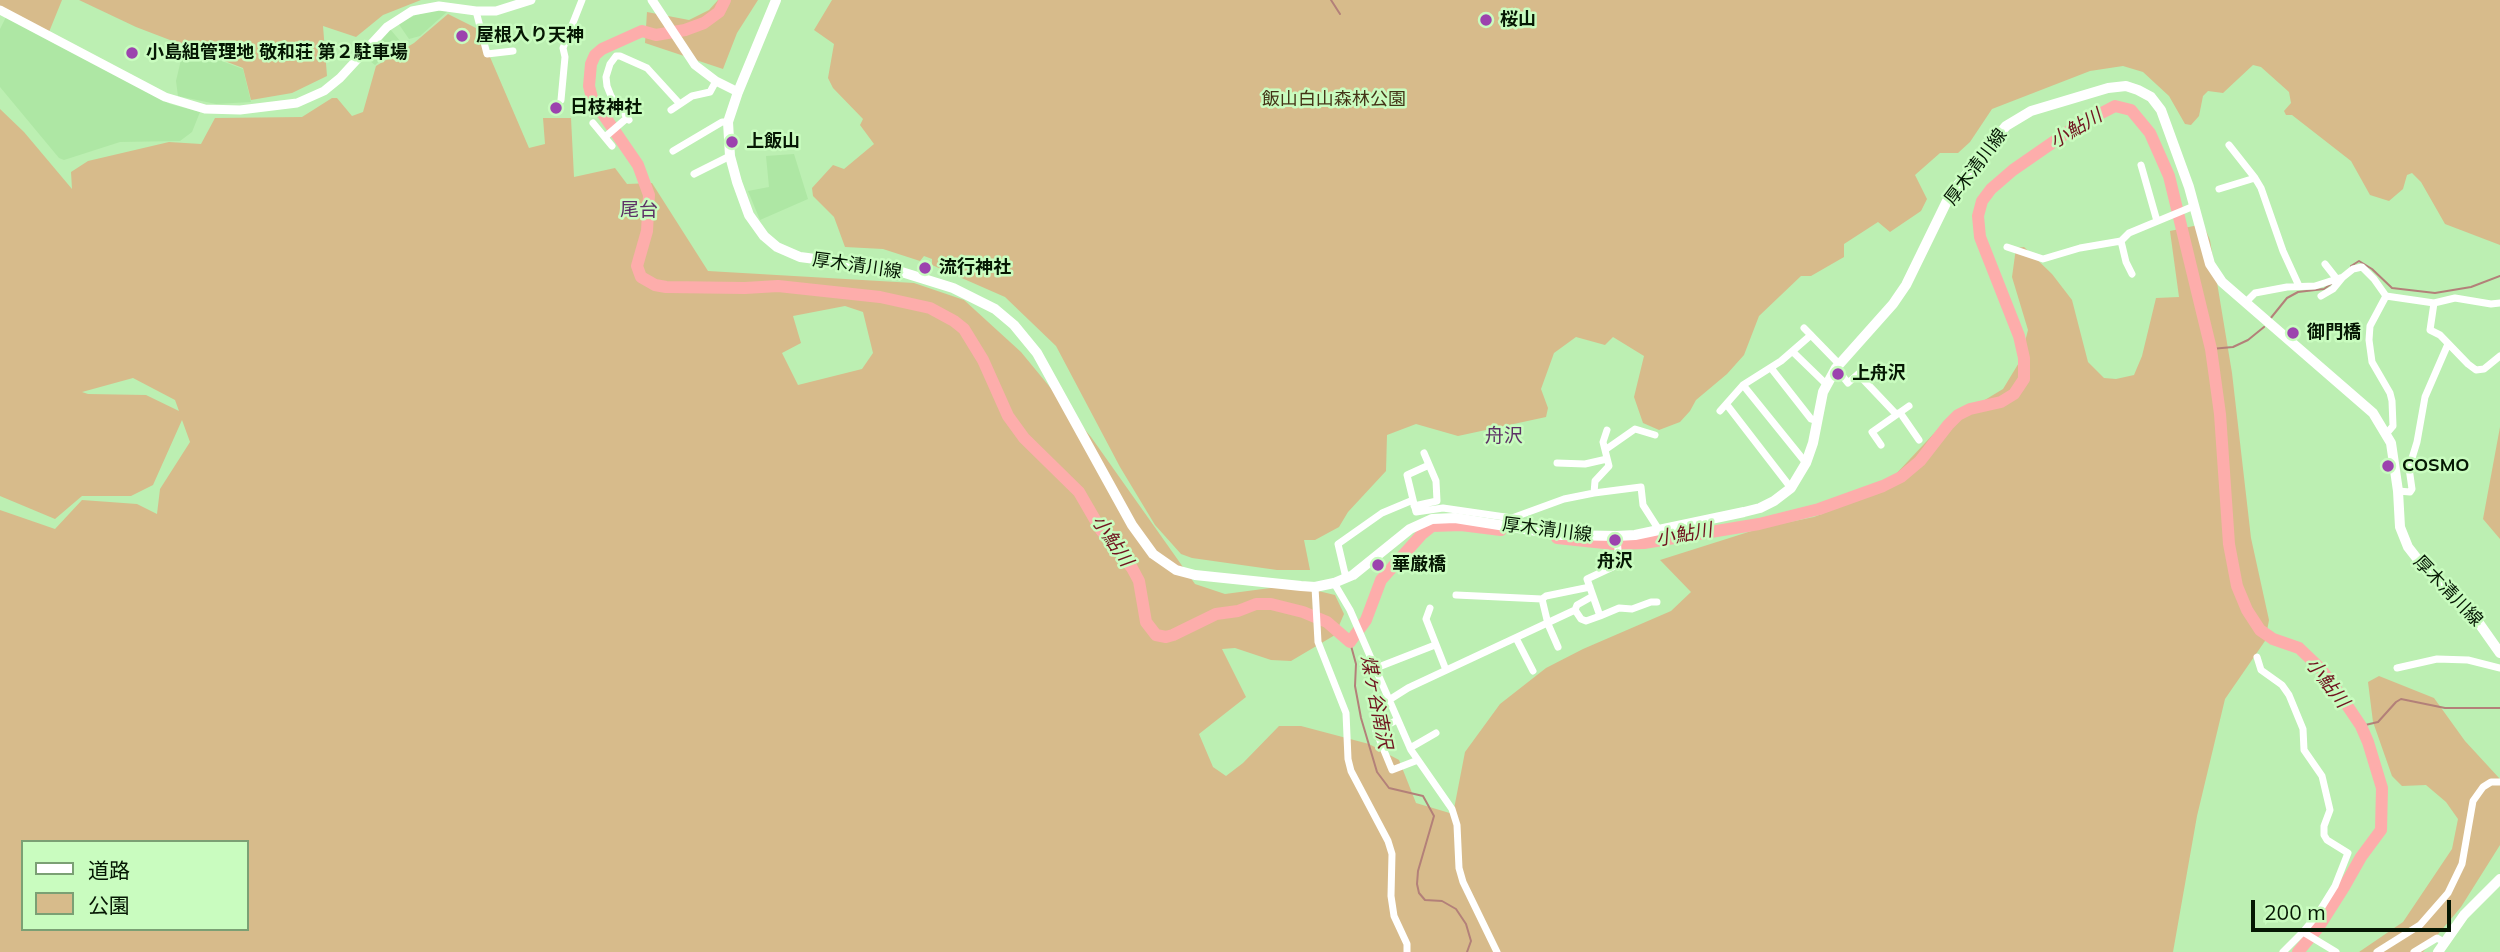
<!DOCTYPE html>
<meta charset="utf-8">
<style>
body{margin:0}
#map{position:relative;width:2500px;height:952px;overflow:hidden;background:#bcefb2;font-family:Mulish,"Noto Sans JP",sans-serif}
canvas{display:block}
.legend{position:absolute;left:21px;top:840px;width:228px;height:91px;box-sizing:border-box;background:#c9fcbf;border:2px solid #7ba074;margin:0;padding:9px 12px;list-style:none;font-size:21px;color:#051703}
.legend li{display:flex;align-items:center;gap:14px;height:35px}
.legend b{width:35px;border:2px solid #7ba074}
.scale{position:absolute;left:2251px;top:900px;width:200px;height:32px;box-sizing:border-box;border:4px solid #051703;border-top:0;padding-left:9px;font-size:21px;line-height:24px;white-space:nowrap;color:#051703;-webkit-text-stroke:5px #c9fcbf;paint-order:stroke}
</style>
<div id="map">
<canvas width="2500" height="952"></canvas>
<ul class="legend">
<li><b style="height:9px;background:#fff"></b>道路</li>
<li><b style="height:19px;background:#d7bb8b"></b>公園</li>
</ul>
<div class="scale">200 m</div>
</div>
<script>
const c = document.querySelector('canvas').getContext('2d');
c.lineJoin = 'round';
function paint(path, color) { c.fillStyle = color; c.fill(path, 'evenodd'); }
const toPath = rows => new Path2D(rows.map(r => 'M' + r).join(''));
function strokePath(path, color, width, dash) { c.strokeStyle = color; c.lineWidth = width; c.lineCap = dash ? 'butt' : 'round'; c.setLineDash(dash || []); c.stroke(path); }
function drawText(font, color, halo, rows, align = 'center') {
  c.font = font + ' Mulish,"Noto Sans JP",sans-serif'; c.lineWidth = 5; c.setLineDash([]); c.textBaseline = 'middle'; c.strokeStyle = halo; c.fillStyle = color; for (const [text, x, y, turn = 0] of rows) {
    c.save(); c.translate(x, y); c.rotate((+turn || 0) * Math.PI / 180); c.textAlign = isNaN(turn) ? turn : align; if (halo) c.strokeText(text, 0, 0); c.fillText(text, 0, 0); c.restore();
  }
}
paint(toPath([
 [435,10,448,11,420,36,409,39,398,23,416,15],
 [6,17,170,104,200,112,192,132,180,141,120,142,64,160,59,158,0,87,0,29],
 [390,29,401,42,375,65,365,57],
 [184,47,243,69,251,102,216,104,178,96,176,81],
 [794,154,808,199,760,220,748,191,769,187,766,156]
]), '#aee7a4');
paint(toPath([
 [0,0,62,0,49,32,0,7],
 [79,0,421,0,383,15,356,37,323,26,327,76,292,93,251,100,243,68,136,27],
 [718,0,758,0,737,33,723,69,645,43,647,12,689,20,709,10],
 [832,0,2500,0,2500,245,2445,224,2421,182,2412,173,2407,175,2403,189,2389,201,2370,195,2351,161,2292,115,2286,115,2284,111,2291,103,2289,92,2261,67,2253,65,2223,93,2208,91,2203,96,2199,116,2191,125,2185,124,2169,96,2143,72,2123,66,2090,71,1992,109,1970,142,1958,153,1940,153,1915,175,1927,199,1921,211,1890,232,1878,222,1844,244,1844,257,1811,276,1801,276,1759,316,1744,355,1727,374,1696,400,1690,411,1680,422,1659,430,1643,423,1634,397,1644,356,1613,337,1605,345,1576,337,1554,353,1541,389,1548,408,1546,417,1458,436,1416,424,1387,435,1386,471,1348,512,1339,527,1315,540,1304,540,1310,570,1277,570,1192,558,1181,554,1155,525,1120,467,1056,346,1005,297,932,265,932,259,924,256,920,261,883,249,845,247,834,217,813,196,812,188,833,165,844,169,874,144,860,125,863,119,833,88,828,78,834,44,814,30],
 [448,14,478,29,529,148,545,144,543,118,571,118,574,177,615,168,627,184,652,183,708,271,914,283,964,300,1021,352,1091,437,1195,584,1225,594,1293,585,1335,595,1344,614,1335,635,1291,661,1271,660,1235,648,1222,649,1246,697,1199,734,1213,767,1226,776,1243,763,1279,726,1301,726,1369,744,1399,760,1416,803,1453,814,1465,752,1500,704,1546,668,1583,649,1671,611,1691,592,1660,560,1761,528,1814,517,1879,492,1940,427,2003,389,2020,361,2028,330,2012,277,2016,248,2024,247,2052,274,2072,300,2088,362,2104,378,2116,379,2134,375,2142,356,2156,298,2179,297,2170,231,2203,224,2210,240,2232,373,2251,538,2269,620,2265,641,2225,699,2197,816,2173,952,0,952,0,510,55,529,82,500,137,504,157,514,160,489,190,442,182,420,153,485,131,496,82,496,55,519,0,496,0,109,24,132,72,189,71,172,88,161,169,142,201,144,215,118,302,117,332,98,337,98,352,116,363,112,376,66,414,43],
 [845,306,863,312,873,353,862,369,798,385,782,353,801,343,793,316],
 [133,378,175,400,179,411,146,395,88,394,82,392],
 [23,842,247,842,247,929,23,929],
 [2500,427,2500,539,2483,519],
 [2379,676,2434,698,2465,741,2500,779,2500,845,2461,907,2423,952,2359,952,2403,922,2452,849,2458,819,2446,802,2426,785,2402,786,2392,776,2373,722,2368,682]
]), '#d7bb8b');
strokePath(toPath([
 [1331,0,1340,14],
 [2351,266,2359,261,2372,269,2392,288,2435,293,2471,287,2500,276],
 [2270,319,2287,298,2298,292,2324,289,2331,284],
 [2211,349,2233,347,2248,340,2264,327],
 [1350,642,1356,664,1355,686,1361,718,1377,772,1389,788,1423,796,1434,816,1418,871,1417,884,1419,893,1425,900,1442,901,1456,909,1466,924,1471,941,1467,952],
 [2361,726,2378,722,2396,702,2401,699,2445,708,2500,708]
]), '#b38079', 2);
strokePath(toPath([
 [725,0,719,12,704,23,685,30,656,35,642,31,602,49,595,55,591,64,589,86,592,98,638,165,649,195,647,231,637,266,641,277,655,285,666,287,745,288,778,286,880,297,930,308,954,321,964,329,983,360,1008,416,1024,438,1079,492,1101,530,1132,568,1139,581,1146,622,1156,635,1166,637,1173,635,1216,614,1238,611,1256,604,1271,604,1303,612,1327,622,1350,642,1366,620,1381,580,1422,534,1432,526,1461,525,1501,530],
 [1557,538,1614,544,1644,543,1759,524,1819,509,1883,486,1901,477,1920,461,1948,425,1958,415,1970,409,2001,402,2014,394,2024,379,2024,358,2019,336,1980,237,1978,216,1982,201,1991,189,2013,170,2075,127,2115,106,2131,110,2150,133,2169,176,2211,349,2220,414,2229,544,2237,586,2247,610,2260,630,2273,639,2299,648,2320,668,2336,689,2361,726,2368,742,2382,788,2381,830,2361,857,2344,887,2318,928,2298,952]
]), '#fdadab', 12);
strokePath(toPath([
 [476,11,487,54,513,51],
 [561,100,565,57,563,48,582,0],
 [671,110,692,96,710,92,716,81],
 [629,120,611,96,607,86,606,77,610,64,616,56,620,56,647,68,679,103],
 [593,123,612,146],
 [605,137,627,118],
 [2229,145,2255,178,2261,188,2283,251,2299,286],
 [673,151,722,122,728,122],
 [2141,165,2157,221],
 [694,174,730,156],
 [2219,189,2255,178],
 [2121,241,2126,262,2132,274],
 [2007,247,2043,259,2080,248,2121,241,2129,233,2194,206],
 [2325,264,2336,278],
 [2321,296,2333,289,2342,278],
 [2386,296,2370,326,2369,340,2372,362,2390,393,2392,401,2393,426,2387,433],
 [2246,302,2255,293,2287,287,2315,286,2343,277,2353,269,2362,267,2374,279,2386,296,2434,303,2455,298,2491,304,2500,303],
 [2434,303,2430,330,2440,335,2468,364,2476,370,2484,369,2500,356],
 [1804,328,1839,364],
 [1793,352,1826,384],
 [1771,368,1811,419,1817,421],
 [1836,368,1848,383,1858,374,1895,413,1901,414,1919,440],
 [1743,385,1806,463],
 [1727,405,1791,488],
 [1720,411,1743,385,1781,361,1811,335],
 [1881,445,1872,432,1909,406],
 [1605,450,1603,442,1607,430],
 [1557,463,1585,464,1607,459],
 [1429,465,1407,475,1416,512,1443,508,1512,518,1564,499,1594,493,1641,487,1643,505,1659,530],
 [2398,491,2410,492,2412,489,2409,468,2417,442,2425,397,2448,344],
 [1594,493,1595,481,1609,466,1605,450,1635,429,1655,435],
 [1414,506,1437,501,1436,481,1424,453],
 [1617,536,1619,564,1587,579,1600,616,1619,608,1632,609,1651,602,1657,602],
 [1346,578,1338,544,1382,513,1413,500],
 [1334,583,1350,610,1411,750,1452,809,1457,825,1459,868,1463,882,1497,952],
 [1315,587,1318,642,1346,713,1348,759,1351,771,1388,841,1392,854,1391,896,1394,916,1407,944,1407,952],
 [1456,595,1542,599,1548,624,1558,647],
 [1542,599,1546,596,1590,587],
 [1430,608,1426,619,1446,670],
 [1575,610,1581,619,1586,621,1600,616],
 [1516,638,1533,671],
 [2257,657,2261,670,2282,685,2289,695,2303,729,2304,750,2322,776,2330,810,2324,826,2324,835,2327,840,2348,853,2335,886,2317,915,2303,932],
 [1376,668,1435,645],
 [2397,668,2437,659,2468,660,2500,668],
 [1389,700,1408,688,1575,610,1577,605,1593,596],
 [1397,720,1376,731,1392,770,1418,760],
 [1410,748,1436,733],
 [2283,952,2303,932,2336,952],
 [2377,952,2420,925,2448,893,2462,864,2473,801,2483,787,2491,782,2500,782],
 [2414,952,2437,938,2444,942]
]), '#fff', 7);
strokePath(toPath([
 [652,0,695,65,716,81,738,92],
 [0,10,165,97,205,109,240,110,297,103,324,91,340,78,387,27,412,11,439,6,476,11,496,11,531,0]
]), '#fff', 9);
strokePath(toPath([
 [776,0,738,92,728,122,730,156,737,182,749,215,764,236,777,247,800,257,892,269,953,288,995,309,1014,325,1037,353,1132,525,1153,554,1176,570,1195,575,1301,586,1315,587,1334,583,1353,575,1410,529,1432,519,1455,518,1562,535,1617,536,1635,535,1744,512,1760,508,1774,501,1791,488,1806,463,1813,443,1823,392,1836,368,1893,304,1906,285,1947,201,1957,186,2006,126,2031,111,2108,88,2126,86,2138,90,2151,97,2161,110,2189,187,2210,264,2222,282,2373,413,2391,443,2398,491,2400,527,2408,547,2426,570,2469,609,2500,653],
 [2438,952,2464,915,2500,879]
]), '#fff', 10);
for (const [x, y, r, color] of [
 [1486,20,7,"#9c43ae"],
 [462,36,7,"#9c43ae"],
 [132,53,7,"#9c43ae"],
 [556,108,7,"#9c43ae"],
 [732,142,7,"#9c43ae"],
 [925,268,7,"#9c43ae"],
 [2293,333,7,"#9c43ae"],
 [1838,374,7,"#9c43ae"],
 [2388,466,7,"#9c43ae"],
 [1615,540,7,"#9c43ae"],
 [1378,565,7,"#9c43ae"]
]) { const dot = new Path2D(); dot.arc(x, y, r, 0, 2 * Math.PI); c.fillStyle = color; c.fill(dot); strokePath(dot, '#c9fcbf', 2.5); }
drawText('bold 18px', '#051703', '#c9fcbf', [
 ["桜山",1500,20],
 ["屋根入り天神",476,36],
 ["小島組管理地 敬和荘 第２駐車場",146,53],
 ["日枝神社",570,108],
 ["上飯山",746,142],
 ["流行神社",939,268],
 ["御門橋",2307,333],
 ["上舟沢",1852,374],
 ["COSMO",2402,466],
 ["舟沢",1615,562,"center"],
 ["華厳橋",1392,565]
], 'left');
drawText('18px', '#443417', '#c9fcbf', [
 ["飯山白山森林公園",1334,100]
]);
drawText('18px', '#051703', '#c9fcbf', [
 ["厚木清川線",1976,167,-53],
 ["厚木清川線",857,266,8],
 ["厚木清川線",1547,530,7],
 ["厚木清川線",2448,591,46]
]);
drawText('italic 19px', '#70141f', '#c9fcbf', [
 ["小鮎川",2076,129,-31],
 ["小鮎川",1684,535,-10],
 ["小鮎川",1112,541,56],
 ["小鮎川",2327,683,52],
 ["煤ヶ谷南沢",1376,702,79]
]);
drawText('19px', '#5d3166', '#c9fcbf', [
 ["尾台",639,210],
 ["舟沢",1504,436]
]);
</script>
